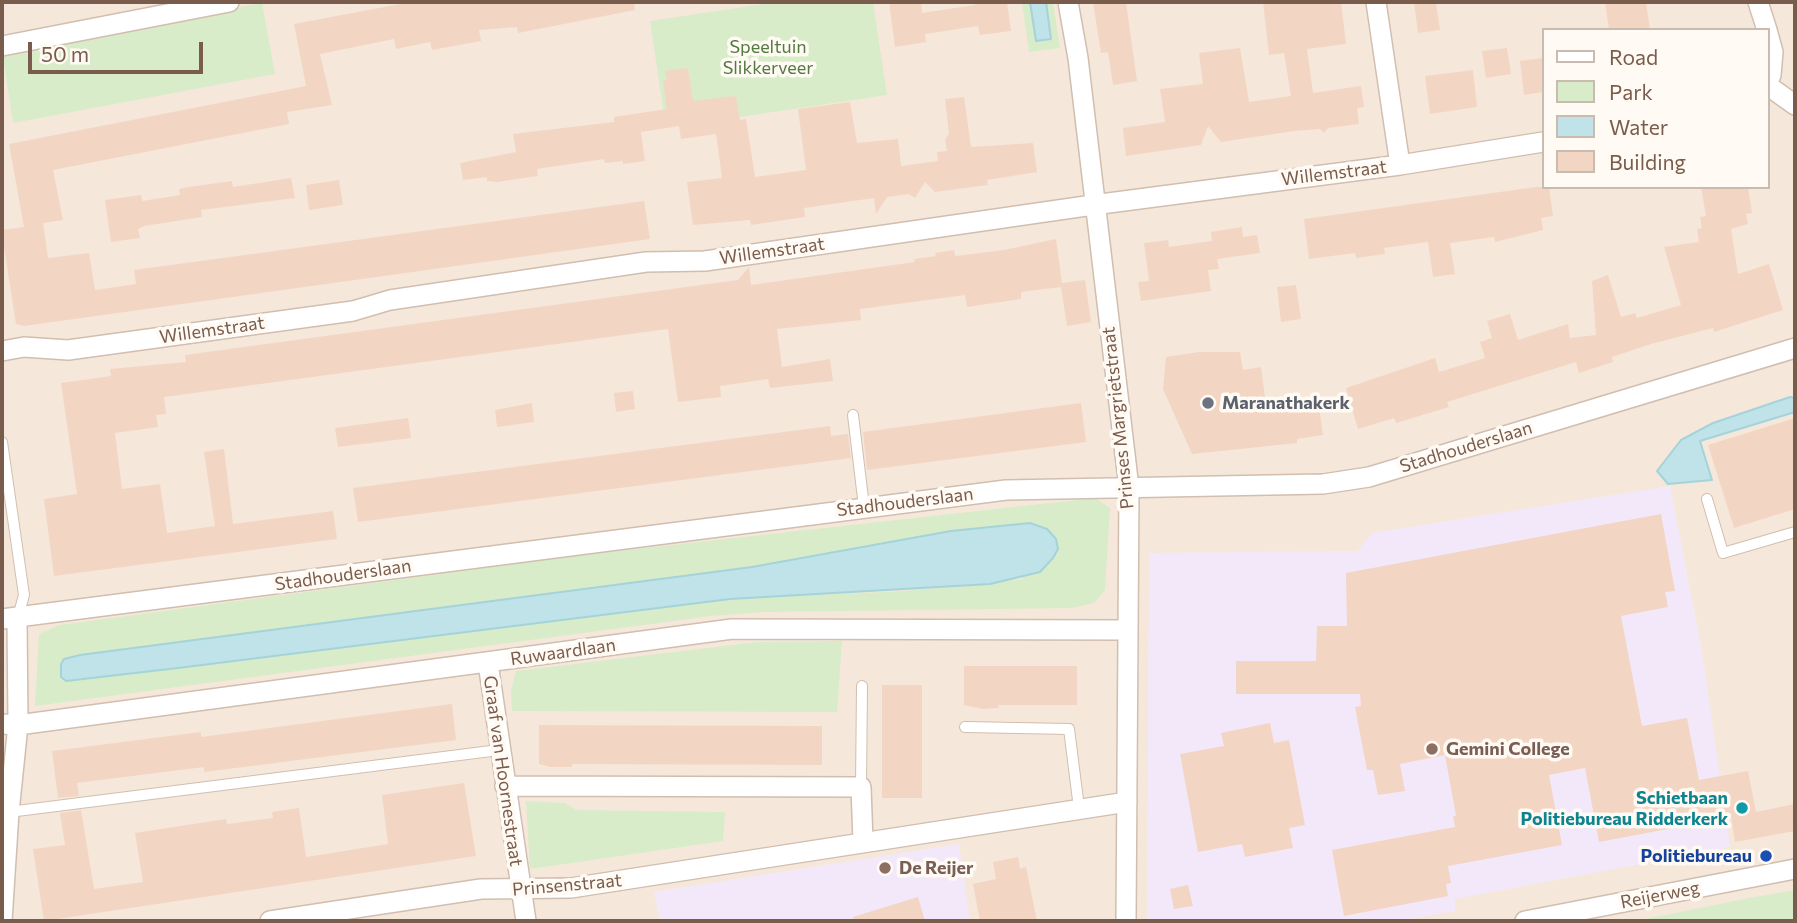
<!DOCTYPE html>
<style>
body{margin:0}
#map{position:relative;width:1797px;height:923px;overflow:hidden;background:#fdf6ec;font-family:Commissioner,sans-serif}
canvas{display:block}
.frame{position:absolute;inset:0;border:4px solid #7a5c4d;pointer-events:none}
.legend{position:absolute;left:1542px;top:28px;width:228px;height:161px;box-sizing:border-box;background:#fffaf3;border:2px solid #cabbb1;margin:0;padding:9px 12px;list-style:none;font-size:21px;color:#7a5c4d}
.legend li{display:flex;align-items:center;gap:14px;height:35px}
.legend b{width:35px;border:2px solid #cabbb1}
.scale{position:absolute;left:28px;top:42px;width:175px;height:32px;box-sizing:border-box;border:4px solid #7a5c4d;border-top:0;padding-left:9px;font-size:21px;line-height:24px;white-space:nowrap;color:#7a5c4d;-webkit-text-stroke:5px #fffaf3;paint-order:stroke}
</style>
<div id="map">
<canvas width="1797" height="923"></canvas>
<div class="frame"></div>
<ul class="legend">
<li><b style="height:9px;background:#fff"></b>Road</li>
<li><b style="height:19px;background:#d8ecc9"></b>Park</li>
<li><b style="height:19px;background:#bfe3e8"></b>Water</li>
<li><b style="height:19px;background:#f3d5c3"></b>Building</li>
</ul>
<div class="scale">50 m</div>
</div>
<script>
const c = document.querySelector('canvas').getContext('2d');
c.lineJoin = 'round';
function paint(path, color) { c.fillStyle = color; c.fill(path, 'evenodd'); }
const toPath = rows => new Path2D(rows.map(r => 'M' + r).join(''));
function strokePath(path, color, width, dash) { c.strokeStyle = color; c.lineWidth = width; c.lineCap = dash ? 'butt' : 'round'; c.setLineDash(dash || []); c.stroke(path); }
function drawText(font, color, halo, rows, align = 'center') {
  c.font = font + ' Commissioner,sans-serif'; c.lineWidth = 7; c.setLineDash([]); c.textBaseline = 'middle'; c.strokeStyle = halo; c.fillStyle = color; for (const [text, x, y, turn = 0] of rows) {
    c.save(); c.translate(x, y); c.rotate((+turn || 0) * Math.PI / 180); c.textAlign = isNaN(turn) ? turn : align; if (halo) c.strokeText(text, 0, 0); c.fillText(text, 0, 0); c.restore();
  }
}
paint(toPath([
 [2,2,1795,2,1795,921,2,921],
 [1543,30,1767,30,1767,187,1543,187]
]), '#f5e8da');
paint(toPath([
 [1670,486,1702,651,1730,847,1455,899,1455,911,1400,921,1147,921,1149,553,1357,551,1372,533],
 [959,844,970,921,660,921,654,892]
]), '#f3e8fa');
paint(toPath([
 [777,2,873,2,887,95,666,128,650,21],
 [1022,2,1030,2,1036,40,1051,38,1046,2,1053,2,1060,48,1029,52],
 [262,3,275,74,13,123,2,50],
 [1095,498,1110,508,1105,590,1094,603,1072,608,763,612,711,616,35,706,39,634,59,625,590,554],
 [1030,523,1047,529,1056,539,1022,579,904,591,730,599,66,681,64,659,80,655,752,567,951,531],
 [842,641,837,712,512,711,511,690,516,671,757,642],
 [526,801,565,803,576,810,725,812,723,841,530,869],
 [1795,890,1795,921,1636,921,1749,898]
]), '#d8ecc9');
const water = toPath([
 [1030,2,1046,2,1051,39,1036,41,1030,2],
 [1790,397,1795,398,1795,412,1700,441,1712,480,1668,484,1657,471,1681,440,1713,423,1790,397],
 [1030,523,1047,529,1056,539,1058,549,1053,558,1040,572,990,584,730,599,178,668,66,681,61,677,61,664,64,659,80,655,752,567,951,531,1030,523]
]);
paint(water, '#bfe3e8');
strokePath(water, '#a5d3da', 2);
paint(toPath([
 [411,2,634,2,635,10,518,33,517,27,479,30,481,41,432,50,430,42,396,49,394,39,320,54,332,105,287,112,289,124,53,170,63,220,43,223,48,258,89,253,95,290,136,284,134,270,644,201,650,239,24,326,16,324,4,247,2,248,2,230,24,227,9,144,306,86,294,24],
 [889,2,921,2,922,13,975,5,975,2,1007,2,1011,31,980,35,978,26,925,34,926,42,895,47],
 [1093,2,1126,2,1137,81,1113,85,1108,52,1101,53],
 [1263,2,1341,2,1346,44,1307,49,1313,93,1361,86,1364,107,1357,108,1359,124,1328,128,1324,133,1320,129,1294,131,1221,142,1208,126,1201,145,1126,156,1123,128,1165,122,1160,89,1203,84,1199,53,1240,48,1249,102,1291,96,1284,53,1269,55],
 [1414,2,1436,2,1440,30,1418,33],
 [1605,2,1646,2,1650,30,1609,30],
 [1507,48,1511,74,1486,78,1482,51],
 [1543,58,1543,92,1524,95,1520,61],
 [688,68,693,101,736,96,740,120,746,119,755,177,806,170,798,109,850,102,857,143,898,139,901,166,938,161,937,152,947,151,945,139,949,134,945,99,964,97,971,147,1033,143,1037,172,987,180,988,185,935,192,925,182,915,198,909,194,887,197,876,214,874,198,804,208,805,217,751,225,750,220,693,225,687,182,722,178,716,134,681,139,679,126,641,132,645,161,623,164,623,161,605,163,604,159,537,169,538,176,497,182,487,181,487,177,463,180,460,163,516,152,513,134,614,122,614,117,667,109,663,81,667,80,665,71],
 [1473,70,1477,107,1430,114,1425,76],
 [291,178,295,198,201,210,202,217,144,226,138,229,140,238,111,242,105,200,141,195,142,201,180,195,179,189,189,187,232,181,233,187],
 [339,180,343,205,309,210,306,185],
 [1536,187,1549,187,1553,216,1541,218,1543,230,1495,242,1494,237,1450,243,1455,274,1433,277,1428,242,1384,248,1385,254,1356,258,1355,253,1309,259,1304,219],
 [1701,187,1748,187,1752,213,1746,214,1748,224,1731,229,1738,274,1769,264,1783,310,1714,332,1713,328,1651,344,1612,357,1613,362,1579,373,1576,362,1447,402,1449,407,1396,423,1394,418,1358,429,1346,388,1435,358,1439,372,1485,358,1480,342,1492,338,1487,321,1510,314,1518,340,1568,324,1570,338,1596,335,1592,281,1608,275,1621,317,1635,313,1637,318,1681,305,1664,247,1699,242,1697,229,1702,228,1700,217,1706,216],
 [1242,227,1243,237,1257,235,1260,253,1217,259,1219,269,1208,270,1211,291,1141,301,1138,282,1149,281,1144,243,1168,240,1169,247,1212,241,1211,232],
 [1056,239,1062,283,1085,280,1091,322,1067,326,1061,287,1021,292,1021,299,967,307,965,295,860,309,861,320,777,329,782,367,830,359,833,381,770,388,768,379,720,386,721,397,678,402,668,329,164,397,166,414,156,415,158,427,115,433,122,489,160,484,167,533,215,526,204,452,224,449,233,524,333,511,337,539,54,576,44,499,77,494,61,383,111,376,110,369,186,362,185,355,738,280,749,267,751,285,915,262,914,259,936,256,935,253,954,250,955,256,1004,250],
 [1296,285,1301,319,1281,322,1277,287],
 [1199,352,1240,352,1243,370,1261,367,1266,405,1318,399,1323,435,1297,439,1297,443,1192,454,1163,389,1166,357],
 [633,391,635,409,616,412,614,393],
 [532,403,534,422,497,427,495,410],
 [1081,403,1086,442,867,470,863,432],
 [408,418,411,438,338,447,335,428],
 [1795,418,1795,509,1734,528,1708,445],
 [830,426,831,436,848,434,851,458,358,522,353,488],
 [1661,514,1675,591,1665,592,1668,607,1621,616,1642,726,1687,718,1699,780,1748,771,1756,812,1795,804,1795,831,1735,842,1731,817,1599,842,1585,768,1549,775,1562,845,1448,866,1451,883,1446,884,1448,896,1344,916,1332,850,1455,827,1453,816,1456,816,1445,755,1400,764,1405,791,1378,795,1373,770,1367,770,1355,707,1361,706,1360,694,1236,694,1236,661,1316,661,1317,626,1347,626,1346,573],
 [964,666,1077,666,1077,705,998,705,999,708,983,709,964,705],
 [882,685,922,685,922,798,882,798],
 [452,704,456,740,204,772,204,767,77,783,79,796,58,798,52,751,201,732,201,737],
 [1270,723,1274,743,1289,740,1305,825,1289,828,1293,848,1245,857,1242,844,1198,852,1180,754,1224,746,1221,733],
 [539,725,822,726,822,765,572,764,572,767,550,767,539,764],
 [464,783,476,856,44,921,33,849,65,845,60,813,81,810,94,889,143,882,135,833,226,819,227,824,273,818,272,812,299,808,306,857,326,854,388,844,382,795],
 [1018,857,1020,869,1026,867,1037,921,980,921,973,884,996,879,993,862],
 [1188,885,1193,906,1174,909,1170,889],
 [918,897,925,921,854,921,853,917]
]), '#f3d5c3');
const lane = toPath([
 [853,415,864,507],
 [2,442,24,595,18,617],
 [1707,499,1723,553,1795,532],
 [965,727,1069,729,1079,808],
 [861,787,862,686],
 [9,812,499,750]
]);
const street = toPath([
 [1068,2,1078,58,1129,488,1126,921],
 [1376,2,1400,165],
 [1758,2,1767,30],
 [1767,30,1773,52,1771,75,1767,83],
 [2,46,229,2],
 [1767,85,1795,105],
 [2,351,24,347,68,350,353,311,390,300,646,262,705,261,1093,205,1400,165,1543,142],
 [2,619,1006,490,1323,484,1369,477,1795,348],
 [488,663,526,921],
 [2,724,18,725,732,629,1128,630],
 [505,786,861,787,863,842],
 [2,921,9,812,18,725,17,618],
 [270,921,481,889,571,888,1127,802],
 [1525,921,1795,869]
]);
strokePath(lane, '#d1beb0', 12);
strokePath(street, '#d1beb0', 22);
strokePath(lane, '#fff', 10);
strokePath(street, '#fff', 19);
for (const [x, y, r, color] of [
 [1208,403,7,"#6b7280"],
 [1432,749,7,"#8d6e63"],
 [1742,808,7,"#0f9aa8"],
 [1766,856,7,"#1a4fb4"],
 [885,868,7,"#8d6e63"]
]) { const dot = new Path2D(); dot.arc(x, y, r, 0, 2 * Math.PI); c.fillStyle = color; c.fill(dot); strokePath(dot, '#fffaf3', 2.5); }
drawText('18px', '#537a41', '#fffaf3', [
 ["Speeltuin",768,47],
 ["Slikkerveer",768,68]
]);
drawText('18px', '#7a5c4d', '#fffaf3', [
 ["Willemstraat",1334,173,-7],
 ["Willemstraat",772,251,-8],
 ["Willemstraat",212,330,-8],
 ["Prinses Margrietstraat",1118,418,-96],
 ["Stadhouderslaan",1466,447,-17],
 ["Stadhouderslaan",905,502,-7],
 ["Stadhouderslaan",343,575,-8],
 ["Ruwaardlaan",563,652,-8],
 ["Graaf van Hoornestraat",503,771,82],
 ["Prinsenstraat",567,885,-5],
 ["Reijerweg",1660,895,-11]
]);
drawText('bold 18px', '#5b616d', '#fffaf3', [
 ["Maranathakerk",1222,403]
], 'left');
drawText('bold 18px', '#785e54', '#fffaf3', [
 ["Gemini College",1446,749],
 ["De Reijer",899,868]
], 'left');
drawText('bold 18px', '#0d838f', '#fffaf3', [
 ["Schietbaan",1728,798],
 ["Politiebureau Ridderkerk",1728,819]
], 'right');
drawText('bold 18px', '#164399', '#fffaf3', [
 ["Politiebureau",1752,856]
], 'right');
</script>
